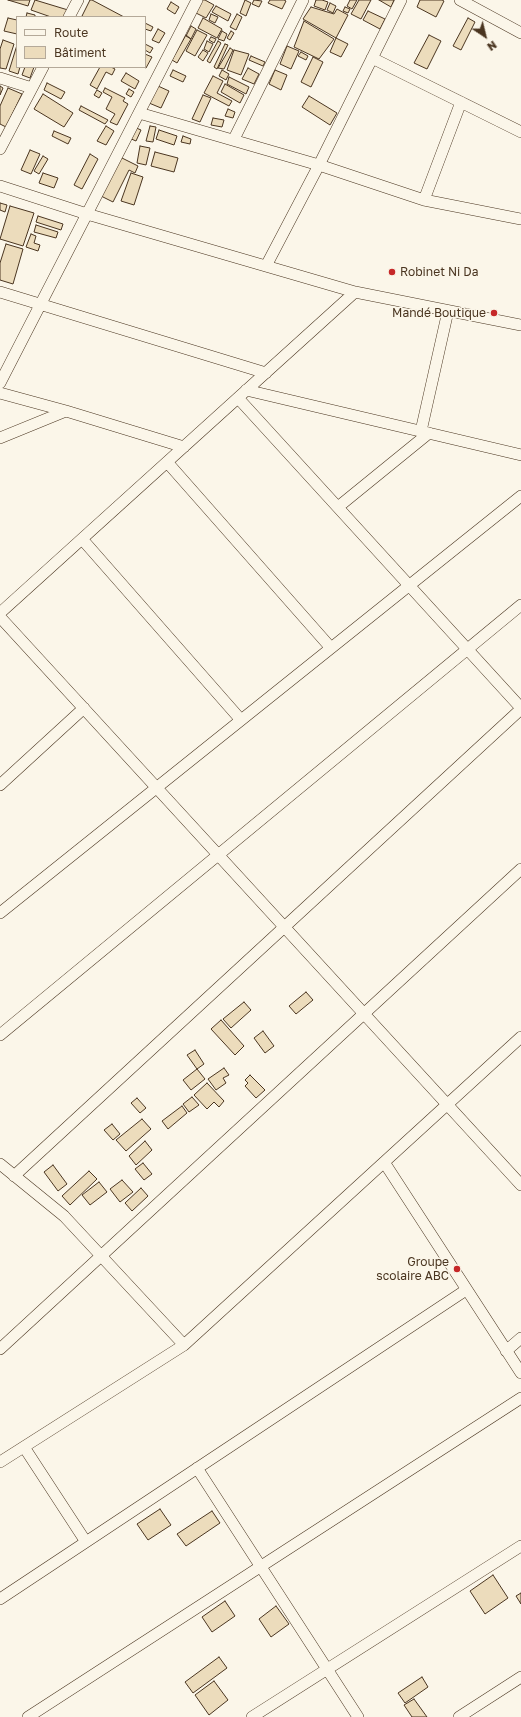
<!DOCTYPE html>
<meta charset="utf-8">
<style>
body{margin:0}
#map{position:relative;width:521px;height:1717px;overflow:hidden;background:#fbf6e9;font-family:"Golos Text",sans-serif}
canvas{display:block}
.legend{position:absolute;left:16px;top:16px;width:130px;height:52px;box-sizing:border-box;background:#fbf6e9;border:1px solid #b4a999;margin:0;padding:5px 7px;list-style:none;font-size:12px;color:#4a3520}
.legend li{display:flex;align-items:center;gap:8px;height:20px}
.legend b{width:20px;border:1px solid #b4a999}
.north{position:absolute;left:465px;top:16px;width:40px;height:40px;-webkit-text-stroke:3px #fbf6e9;paint-order:stroke;rotate:145deg;font-size:11px;font-weight:700;line-height:16px;text-align:center;color:#4a3520}
.north::after{content:'';display:block;margin:auto;width:14px;height:18px;background:#4a3520;clip-path:polygon(50% 0,100% 100%,50% 72%,0 100%)}
</style>
<div id="map">
<canvas width="521" height="1717"></canvas>
<ul class="legend">
<li><b style="height:5px;background:#fbf6e9"></b>Route</li>
<li><b style="height:11px;background:#ecdcbc"></b>Bâtiment</li>
</ul>
<div class="north">N</div>
</div>
<script>
const c = document.querySelector('canvas').getContext('2d');
c.lineJoin = 'round';
function paint(path, color) { c.fillStyle = color; c.fill(path, 'evenodd'); }
const toPath = rows => new Path2D(rows.map(r => 'M' + r).join(''));
function strokePath(path, color, width, dash) { c.strokeStyle = color; c.lineWidth = width; c.lineCap = dash ? 'butt' : 'round'; c.setLineDash(dash || []); c.stroke(path); }
function drawText(font, color, halo, rows, align = 'center') {
  c.font = font + ' "Golos Text",sans-serif'; c.lineWidth = 3; c.setLineDash([]); c.textBaseline = 'middle'; c.strokeStyle = halo; c.fillStyle = color; for (const [text, x, y, turn = 0] of rows) {
    c.save(); c.translate(x, y); c.rotate((+turn || 0) * Math.PI / 180); c.textAlign = isNaN(turn) ? turn : align; if (halo) c.strokeText(text, 0, 0); c.fillText(text, 0, 0); c.restore();
  }
}
const building = toPath([
 [8,0,30,0,28,6,8,0],
 [35,0,68,10,65,17,51,17,31,10,35,0],
 [90,0,92,0,124,17,85,17,82,16,90,0],
 [200,0,205,0,214,5,206,18,194,12,200,0],
 [245,0,251,3,246,16,240,13,245,0],
 [254,0,262,1,259,7,252,4,254,0],
 [270,0,284,0,286,1,282,9,268,3,270,0],
 [316,0,322,0,328,2,325,10,314,6,316,0],
 [350,0,357,0,352,9,347,6,350,0],
 [359,0,371,0,361,19,351,14,359,0],
 [379,0,394,0,391,7,379,0],
 [420,0,442,0,444,1,436,17,417,7,420,0],
 [171,2,179,7,175,14,167,9,171,2],
 [330,3,336,6,333,13,327,10,330,3],
 [216,6,231,14,228,21,212,12,216,6],
 [311,7,334,14,337,9,348,15,336,38,303,19,311,7],
 [345,7,350,9,348,13,343,11,345,7],
 [368,11,385,19,380,29,363,20,368,11],
 [27,13,35,15,35,17,26,17,27,13],
 [211,14,218,17,215,23,209,20,211,14],
 [237,14,242,17,236,30,230,27,237,14],
 [8,18,17,20,17,34,4,31,8,18],
 [203,18,222,29,217,38,198,28,203,18],
 [468,18,475,22,461,50,453,46,468,18],
 [304,21,334,39,319,59,294,47,304,21],
 [145,23,153,27,151,31,145,29,145,23],
 [191,26,196,29,191,39,186,36,191,26],
 [158,29,165,33,159,43,152,40,158,29],
 [197,30,207,35,195,56,186,51,197,30],
 [222,31,227,34,224,41,218,39,222,31],
 [231,31,234,33,230,40,227,38,231,31],
 [186,35,191,39,177,63,172,60,186,35],
 [429,35,441,41,427,69,414,63,429,35],
 [211,37,216,39,214,43,209,40,211,37],
 [336,38,348,44,341,57,330,52,336,38],
 [3,40,14,44,6,69,0,68,0,49,3,40],
 [207,41,213,44,209,52,204,49,207,41],
 [218,41,221,43,210,63,207,61,218,41],
 [145,44,153,48,150,53,145,50,145,44],
 [225,44,228,45,217,69,214,67,225,44],
 [17,45,17,67,20,67,18,74,9,71,17,45],
 [287,46,299,51,291,69,280,64,287,46],
 [230,48,233,50,224,69,218,68,230,48],
 [203,50,208,53,203,61,198,57,203,50],
 [234,50,249,54,241,75,227,70,234,50],
 [301,52,308,56,306,60,298,56,301,52],
 [145,54,152,57,146,68,144,67,145,54],
 [251,56,265,62,263,66,249,60,251,56],
 [313,57,323,62,311,87,301,82,313,57],
 [25,67,34,67,30,78,22,75,25,67],
 [100,67,111,67,115,69,112,75,106,72,97,89,90,85,100,67],
 [248,68,259,74,254,84,242,79,248,68],
 [173,70,186,76,183,82,170,76,173,70],
 [222,70,229,74,226,80,219,76,222,70],
 [275,70,287,75,281,90,269,84,275,70],
 [126,73,139,81,135,89,121,81,126,73],
 [213,76,223,81,217,93,232,101,229,106,204,93,213,76],
 [229,77,249,87,246,94,227,84,229,77],
 [47,83,65,92,61,99,44,90,47,83],
 [225,84,244,95,240,103,221,92,225,84],
 [0,86,3,88,0,95,0,86],
 [158,86,169,91,161,108,149,103,158,86],
 [8,88,22,94,6,127,0,124,0,106,8,88],
 [105,88,125,98,123,101,128,104,117,125,110,122,115,114,106,109,112,97,103,92,105,88],
 [129,89,134,92,131,97,126,94,129,89],
 [97,90,102,93,99,98,94,95,97,90],
 [43,94,73,113,64,127,34,109,43,94],
 [203,95,211,98,200,122,192,119,203,95],
 [309,96,337,113,330,125,302,107,309,96],
 [81,106,108,120,105,124,79,110,81,106],
 [228,109,235,112,233,118,225,116,228,109],
 [213,118,224,120,222,127,211,125,213,118],
 [106,126,114,131,106,145,97,141,106,126],
 [150,126,156,127,153,142,146,141,150,126],
 [134,127,141,130,136,141,129,138,134,127],
 [159,130,177,136,174,145,156,139,159,130],
 [54,131,71,138,68,144,52,136,54,131],
 [183,136,191,139,190,144,181,142,183,136],
 [140,146,150,148,146,165,137,163,140,146],
 [30,150,40,154,31,174,21,170,30,150],
 [155,152,178,158,174,172,151,166,155,152],
 [90,154,98,159,82,189,74,185,90,154],
 [43,156,48,159,39,174,34,171,43,156],
 [120,157,138,166,135,173,129,170,113,202,101,196,120,157],
 [43,173,58,178,54,188,39,183,43,173],
 [131,173,143,177,134,205,121,201,131,173],
 [0,203,7,205,5,212,0,210,0,203],
 [10,206,34,213,23,246,0,239,10,206],
 [38,216,63,224,61,230,36,222,38,216],
 [36,225,58,232,56,238,34,232,36,225],
 [31,234,36,236,34,243,40,245,38,251,26,247,31,234],
 [6,244,23,249,13,284,0,280,0,263,6,244],
 [306,992,313,1000,296,1014,289,1006,306,992],
 [244,1002,251,1010,231,1028,223,1019,244,1002],
 [221,1020,244,1046,235,1055,211,1029,221,1020],
 [263,1031,274,1046,265,1053,254,1038,263,1031],
 [195,1050,204,1064,197,1069,187,1055,195,1050],
 [224,1068,229,1075,223,1078,226,1083,216,1090,208,1079,224,1068],
 [197,1069,205,1079,191,1090,183,1080,197,1069],
 [250,1075,265,1090,256,1098,245,1086,248,1083,245,1080,250,1075],
 [207,1083,224,1101,219,1107,214,1102,207,1109,194,1095,207,1083],
 [192,1097,199,1105,189,1112,183,1104,192,1097],
 [137,1098,146,1108,140,1113,131,1103,137,1098],
 [182,1106,187,1113,168,1129,162,1121,182,1106],
 [142,1119,151,1129,126,1151,116,1140,142,1119],
 [112,1124,120,1134,113,1140,104,1130,112,1124],
 [145,1141,152,1150,136,1165,129,1156,145,1141],
 [143,1163,152,1174,144,1180,135,1169,143,1163],
 [53,1165,67,1184,58,1191,44,1172,53,1165],
 [89,1171,97,1179,70,1205,62,1196,89,1171],
 [122,1180,133,1192,120,1202,110,1189,122,1180],
 [99,1182,107,1192,90,1205,82,1195,99,1182],
 [141,1188,148,1196,132,1211,125,1203,141,1188],
 [160,1509,171,1525,148,1540,137,1524,160,1509],
 [212,1511,220,1523,186,1546,177,1534,212,1511],
 [493,1575,508,1598,485,1614,470,1591,493,1575],
 [521,1593,521,1604,516,1596,521,1593],
 [225,1601,235,1616,212,1632,202,1617,225,1601],
 [276,1606,289,1624,271,1637,259,1619,276,1606],
 [219,1657,227,1668,193,1693,185,1682,219,1657],
 [422,1677,428,1687,405,1703,398,1693,422,1677],
 [214,1681,228,1700,209,1715,195,1695,214,1681],
 [414,1699,427,1717,412,1717,404,1705,414,1699]
]);
paint(building, '#ecdcbc');
strokePath(building, '#4a3520', 1);
const minor = toPath([
 [460,0,521,33],
 [69,17,78,0],
 [372,58,521,132],
 [0,78,32,88],
 [139,113,319,165,424,200,521,219],
 [234,139,303,0],
 [0,149,43,67],
 [0,186,87,214,355,292,521,325],
 [424,200,461,102],
 [266,266,319,165,401,0],
 [0,292,266,373],
 [0,383,197,0],
 [246,390,521,455],
 [0,393,66,411,184,447],
 [238,398,521,708],
 [421,431,448,311],
 [0,438,66,411],
 [167,462,331,648],
 [338,507,429,433],
 [82,539,241,720],
 [0,613,355,292],
 [0,617,521,1185],
 [0,785,84,708],
 [0,913,521,496],
 [0,1035,521,605],
 [384,1162,521,1373],
 [0,1164,64,1216,184,1345],
 [14,1176,521,709],
 [0,1349,521,869],
 [506,1351,521,1338],
 [24,1447,86,1542],
 [0,1462,184,1345,521,1037],
 [197,1468,358,1717],
 [0,1599,466,1290],
 [28,1717,521,1398],
 [252,1717,521,1546],
 [459,1717,521,1677]
]);
strokePath(minor, '#4a3520', 12);
strokePath(minor, '#fbf6e9', 11);
for (const [x, y, r, color] of [
 [392,272,4,"#c62828"],
 [494,313,4,"#c62828"],
 [457,1269,4,"#c62828"]
]) { const dot = new Path2D(); dot.arc(x, y, r, 0, 2 * Math.PI); c.fillStyle = color; c.fill(dot); strokePath(dot, '#fbf6e9', 1.5); }
drawText('12px', '#4a3520', '#fbf6e9', [
 ["Robinet Ni Da",400,272,"left"],
 ["Mandé Boutique",486,313],
 ["Groupe",449,1262],
 ["scolaire ABC",449,1276]
], 'right');
</script>
